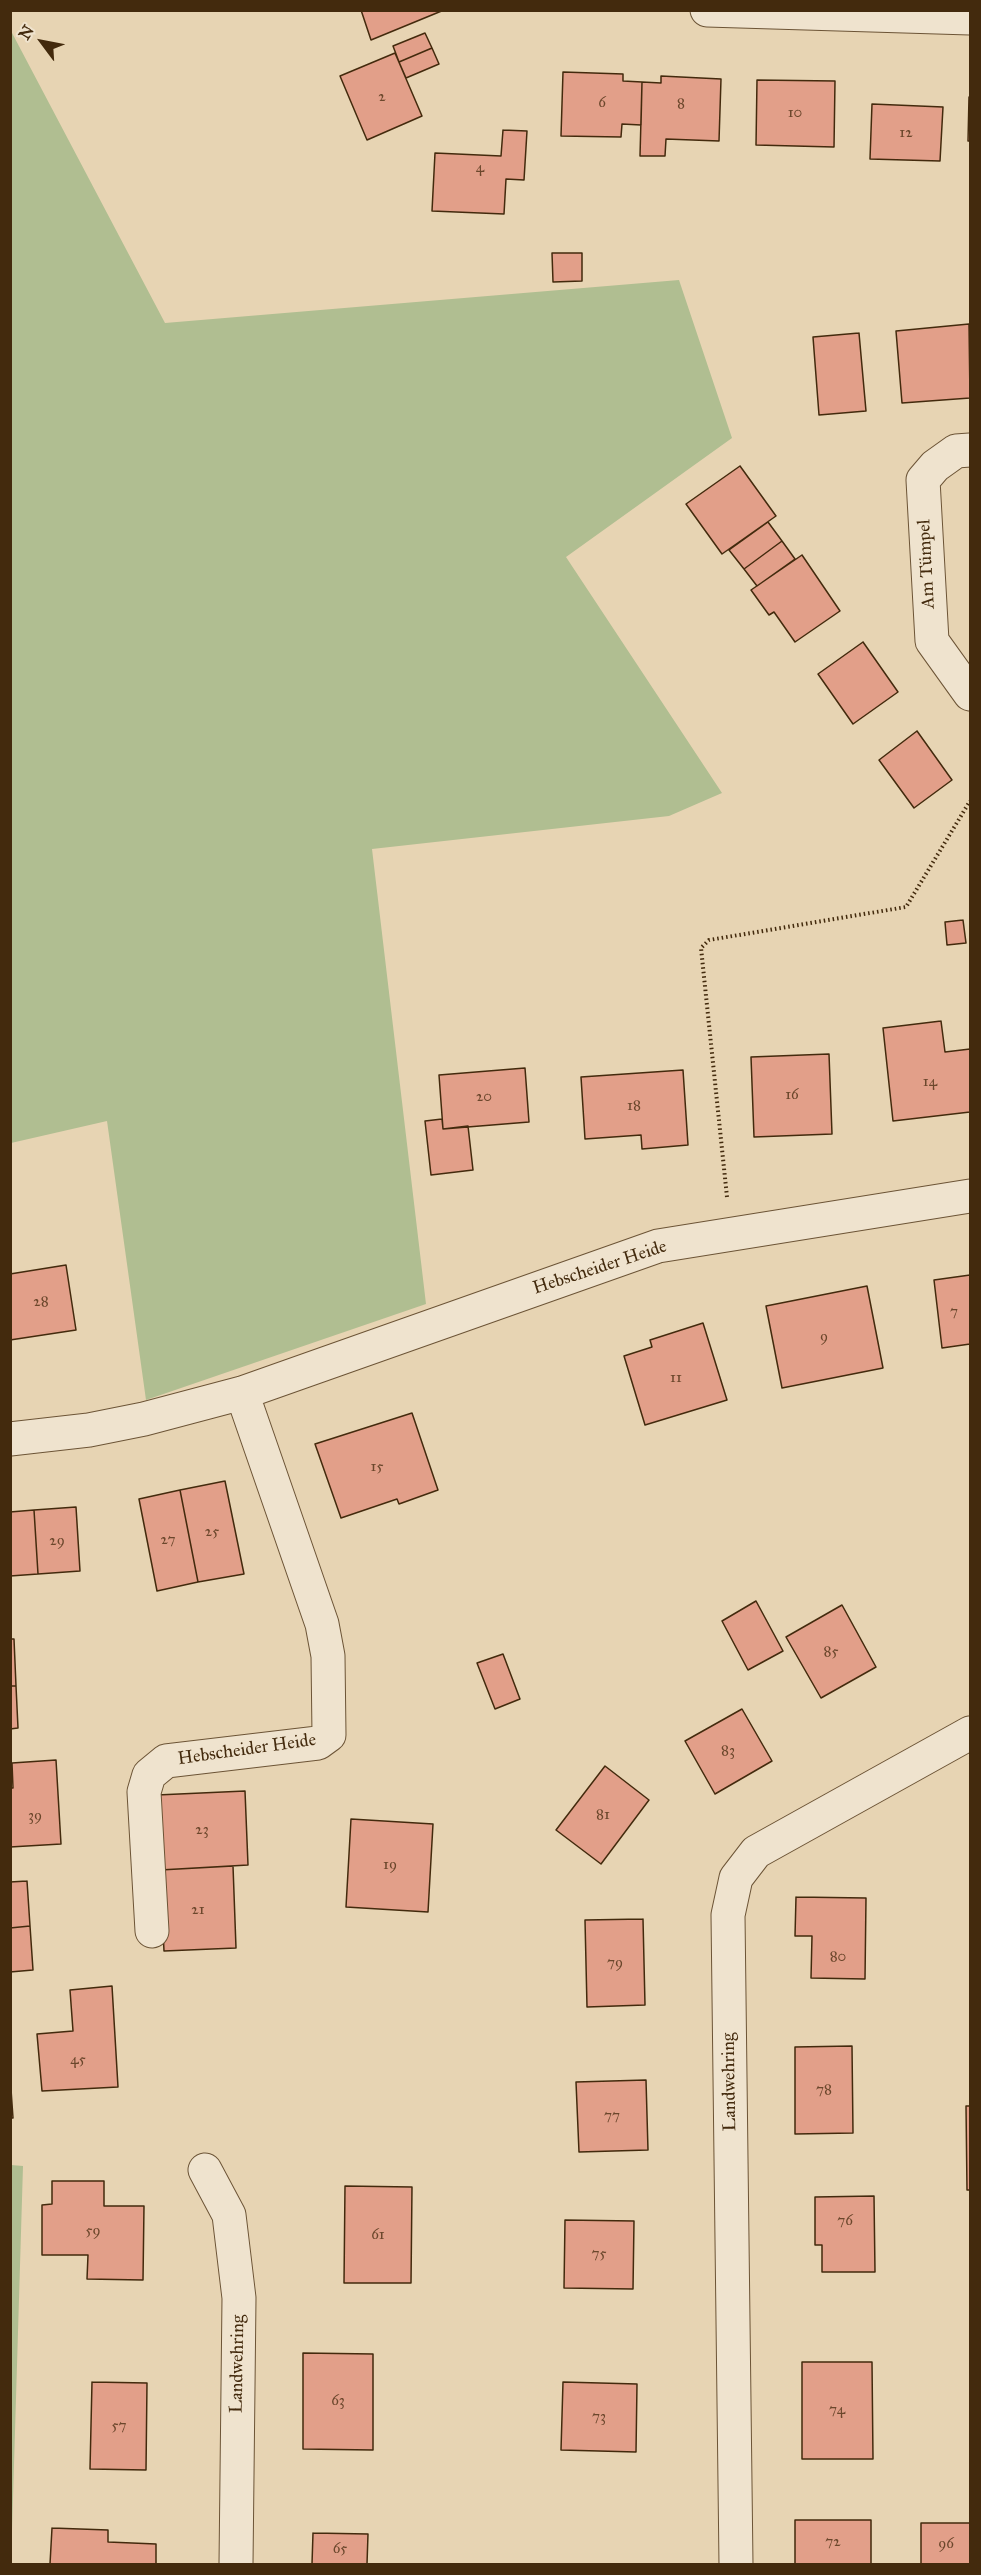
<!DOCTYPE html>
<meta charset="utf-8">
<style>
body{margin:0}
#map{position:relative;width:981px;height:2575px;overflow:hidden;background:#e7d4b3;font-family:"IM FELL Great Primer",serif}
canvas{display:block}
.frame{position:absolute;inset:0;border:12px solid #432a0d;pointer-events:none}
.north{position:absolute;left:12px;top:12px;width:60px;height:60px;-webkit-text-stroke:4px #efe3ce;paint-order:stroke;rotate:302deg;font-size:16px;font-weight:700;line-height:24px;text-align:center;color:#432a0d}
.north::after{content:'';display:block;margin:auto;width:21px;height:27px;background:#432a0d;clip-path:polygon(50% 0,100% 100%,50% 72%,0 100%)}
</style>
<div id="map">
<canvas width="981" height="2575"></canvas>
<div class="frame"></div>
<div class="north">N</div>
</div>
<script>
const c = document.querySelector('canvas').getContext('2d');
c.lineJoin = 'round';
function paint(path, color) { c.fillStyle = color; c.fill(path, 'evenodd'); }
const toPath = rows => new Path2D(rows.map(r => 'M' + r).join(''));
function strokePath(path, color, width, dash) { c.strokeStyle = color; c.lineWidth = width; c.lineCap = dash ? 'butt' : 'round'; c.setLineDash(dash || []); c.stroke(path); }
function drawText(font, color, halo, rows, align = 'center') {
  c.font = font + ' "IM FELL Great Primer",serif'; c.lineWidth = 6; c.setLineDash([]); c.textBaseline = 'middle'; c.strokeStyle = halo; c.fillStyle = color; for (const [text, x, y, turn = 0] of rows) {
    c.save(); c.translate(x, y); c.rotate((+turn || 0) * Math.PI / 180); c.textAlign = isNaN(turn) ? turn : align; if (halo) c.strokeText(text, 0, 0); c.fillText(text, 0, 0); c.restore();
  }
}
paint(toPath([
 [11,31,165,323,679,280,732,438,566,557,722,793,669,816,372,849,426,1304,146,1400,107,1121,11,1143],
 [11,2165,23,2166,11,2564,10,2564]
]), '#b0be91');
const building = toPath([
 [361,10,444,10,371,40,361,10],
 [425,33,432,48,399,62,393,46,425,33],
 [432,48,439,64,406,78,399,62,432,48],
 [395,53,422,116,367,140,340,76,395,53],
 [563,72,623,74,623,81,642,82,641,125,622,124,621,137,561,136,563,72],
 [661,76,721,79,719,141,666,139,665,156,640,156,642,82,661,83,661,76],
 [757,80,835,81,834,147,756,145,757,80],
 [969,97,970,97,970,141,968,141,969,97],
 [872,104,943,107,940,161,870,159,872,104],
 [503,130,527,131,524,180,506,179,504,214,432,211,435,153,501,156,503,130],
 [552,253,582,253,582,281,553,282,552,253],
 [969,324,970,398,902,403,896,331,969,324],
 [859,333,866,411,819,415,813,337,859,333],
 [740,466,776,516,722,554,686,504,740,466],
 [768,522,782,541,744,569,729,550,768,522],
 [782,541,795,559,757,586,744,569,782,541],
 [802,555,840,611,795,642,774,612,769,615,751,590,802,555],
 [863,642,898,692,853,724,818,674,863,642],
 [917,731,952,780,914,808,879,760,917,731],
 [963,920,966,943,947,945,945,922,963,920],
 [941,1021,945,1052,970,1049,970,1112,893,1121,883,1028,941,1021],
 [829,1054,832,1134,754,1137,751,1057,829,1054],
 [525,1068,529,1122,443,1129,439,1075,525,1068],
 [683,1070,688,1145,642,1149,641,1135,585,1139,581,1077,683,1070],
 [442,1119,443,1129,468,1126,473,1170,431,1175,425,1121,442,1119],
 [66,1265,76,1330,10,1340,10,1274,66,1265],
 [970,1275,970,1344,942,1348,934,1280,970,1275],
 [867,1286,883,1368,782,1388,766,1306,867,1286],
 [703,1323,727,1400,645,1425,624,1356,652,1347,650,1340,703,1323],
 [412,1413,438,1490,399,1504,397,1499,341,1518,315,1444,412,1413],
 [225,1481,244,1574,198,1582,180,1490,225,1481],
 [180,1490,198,1582,157,1591,139,1499,180,1490],
 [76,1507,80,1571,38,1574,34,1510,76,1507],
 [34,1510,38,1574,10,1576,10,1512,34,1510],
 [756,1601,783,1651,748,1670,722,1621,756,1601],
 [842,1605,876,1667,821,1698,786,1637,842,1605],
 [10,1639,14,1639,16,1686,10,1686,10,1639],
 [503,1654,520,1699,495,1709,477,1663,503,1654],
 [10,1686,16,1686,18,1728,10,1729,10,1686],
 [742,1709,772,1761,715,1794,685,1741,742,1709],
 [56,1760,61,1844,10,1847,10,1788,13,1788,12,1763,56,1760],
 [605,1766,649,1800,601,1864,556,1830,605,1766],
 [245,1791,248,1865,160,1870,157,1795,245,1791],
 [351,1819,433,1824,428,1912,346,1907,351,1819],
 [233,1866,236,1948,164,1951,160,1870,233,1866],
 [27,1881,30,1926,10,1928,10,1882,27,1881],
 [796,1897,866,1898,865,1979,811,1978,812,1936,795,1936,796,1897],
 [643,1919,645,2005,587,2007,585,1920,643,1919],
 [30,1926,33,1970,10,1972,10,1928,30,1926],
 [112,1986,118,2087,42,2091,37,2034,73,2031,70,1990,112,1986],
 [852,2046,853,2133,795,2134,795,2047,852,2046],
 [10,2075,13,2118,10,2118,10,2075],
 [646,2080,648,2150,579,2152,576,2082,646,2080],
 [966,2106,970,2106,970,2190,967,2190,966,2106],
 [52,2181,104,2181,104,2206,144,2206,143,2280,87,2279,88,2255,42,2255,42,2205,52,2204,52,2181],
 [345,2186,412,2187,411,2283,344,2283,345,2186],
 [874,2196,875,2272,822,2272,822,2245,815,2245,815,2197,874,2196],
 [565,2220,634,2221,633,2289,564,2288,565,2220],
 [303,2353,373,2354,373,2450,303,2449,303,2353],
 [802,2362,872,2362,873,2459,802,2459,802,2362],
 [92,2382,147,2383,146,2470,90,2469,92,2382],
 [563,2382,637,2384,636,2452,561,2450,563,2382],
 [795,2520,871,2520,871,2564,795,2564,795,2520],
 [921,2523,970,2523,970,2564,921,2564,921,2523],
 [52,2528,108,2530,108,2542,156,2544,156,2564,50,2564,52,2528],
 [313,2533,368,2534,367,2564,312,2564,313,2533]
]);
paint(building, '#e29f89');
strokePath(building, '#432a0d', 1.5);
const minor = toPath([
 [707,10,970,18],
 [970,450,956,451,935,466,923,480,932,641,970,694],
 [10,1439,89,1430,144,1419,242,1393,658,1246,970,1196],
 [152,1931,144,1792,149,1775,166,1761,318,1743,329,1735,328,1656,322,1624,242,1393],
 [205,2170,229,2215,239,2298,236,2564],
 [736,2564,728,1915,736,1878,756,1852,970,1733]
]);
strokePath(minor, '#6c5436', 35);
strokePath(toPath([
 [727,1197,701,948,709,940,906,907,970,801]
]), '#432a0d', 4, [1.5, 3]);
strokePath(minor, '#efe3ce', 33);
drawText('15px', '#6b472c', null, [
 ["2",382,97],
 ["6",602,103],
 ["8",681,104],
 ["10",795,113],
 ["12",906,133],
 ["4",480,168],
 ["14",930,1082],
 ["16",792,1095],
 ["20",484,1097],
 ["18",634,1106],
 ["28",41,1302],
 ["7",954,1312],
 ["9",824,1337],
 ["11",676,1378],
 ["15",377,1467],
 ["25",212,1532],
 ["27",168,1540],
 ["29",57,1541],
 ["85",831,1652],
 ["83",728,1751],
 ["81",603,1815],
 ["39",35,1816],
 ["23",202,1830],
 ["19",390,1865],
 ["21",198,1910],
 ["80",838,1957],
 ["79",615,1963],
 ["45",78,2060],
 ["78",824,2090],
 ["77",612,2116],
 ["76",845,2221],
 ["59",93,2231],
 ["61",378,2235],
 ["75",599,2254],
 ["63",338,2401],
 ["74",837,2410],
 ["73",599,2417],
 ["57",119,2426],
 ["72",833,2542],
 ["96",946,2544],
 ["65",340,2549]
]);
drawText('18px', '#432a0d', '#efe3ce', [
 ["Am Tümpel",927,564,-93],
 ["Hebscheider Heide",600,1268,-18],
 ["Hebscheider Heide",247,1750,-8],
 ["Landwehring",730,2082,-91],
 ["Landwehring",238,2364,-89]
]);
</script>
